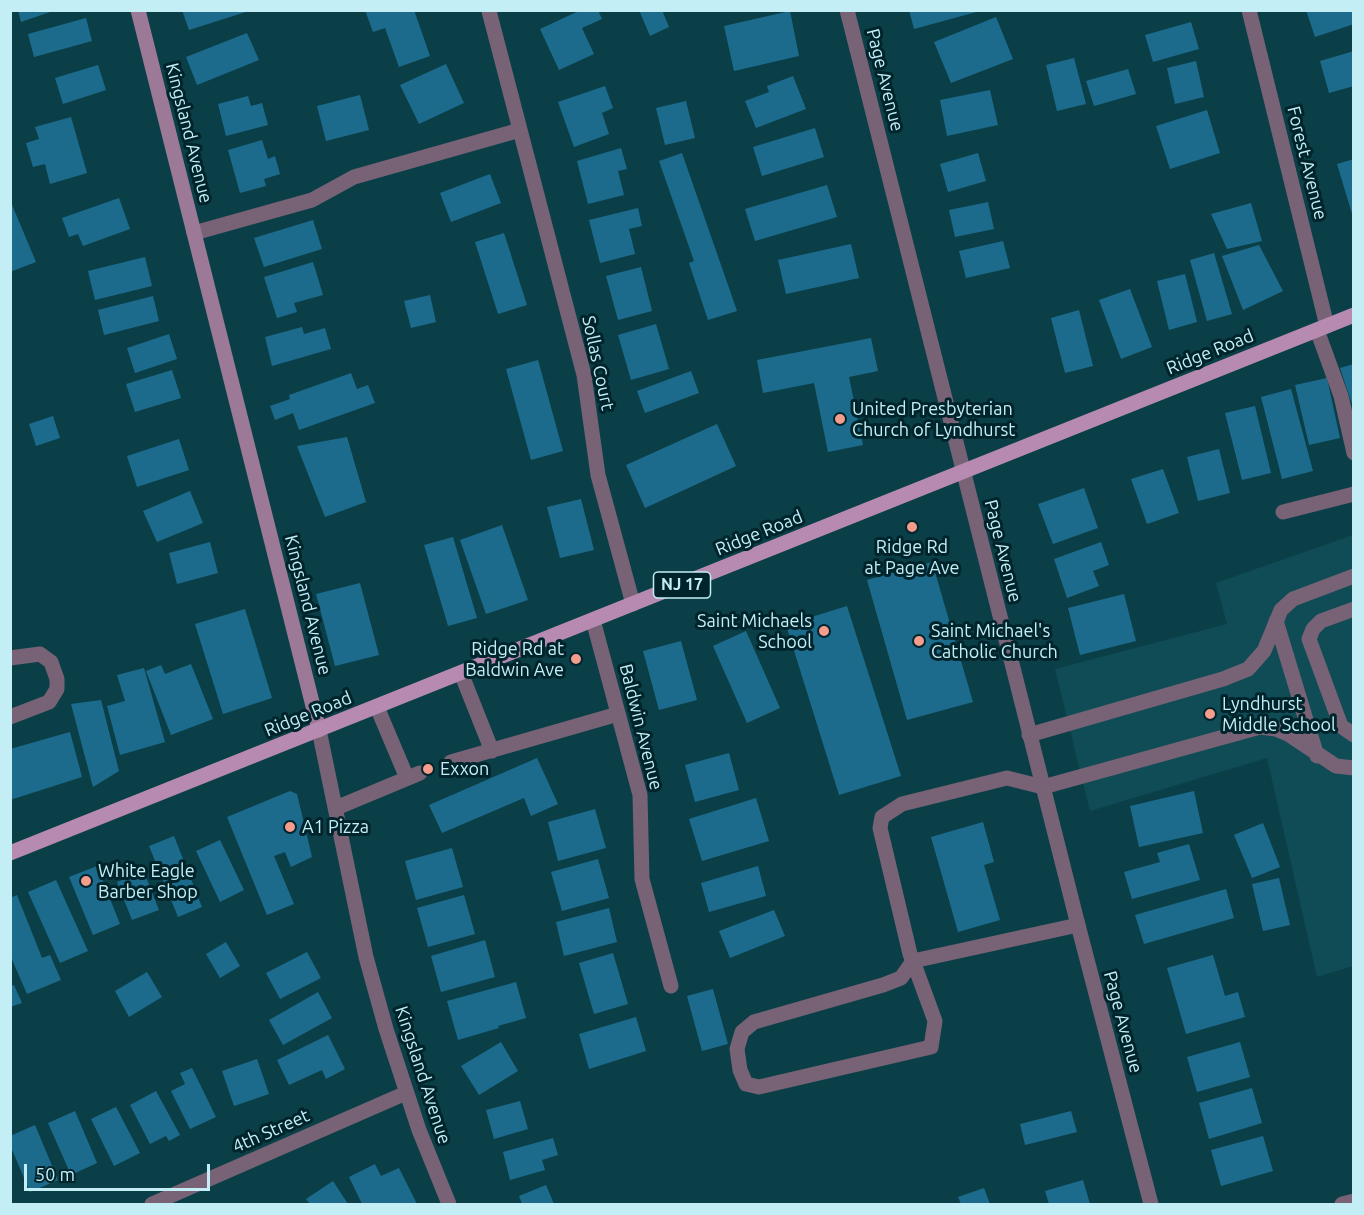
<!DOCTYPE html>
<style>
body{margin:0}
#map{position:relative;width:1364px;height:1215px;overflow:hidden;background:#0b3f48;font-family:Ubuntu,sans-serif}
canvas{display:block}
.frame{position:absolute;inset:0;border:12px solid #c4eef6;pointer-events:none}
.scale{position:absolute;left:24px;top:1164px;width:186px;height:27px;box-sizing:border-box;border:3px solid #c4eef6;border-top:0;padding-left:8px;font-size:18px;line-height:21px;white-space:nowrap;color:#c4eef6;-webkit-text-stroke:4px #00242b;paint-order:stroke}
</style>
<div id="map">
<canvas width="1364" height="1215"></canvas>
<div class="frame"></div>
<div class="scale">50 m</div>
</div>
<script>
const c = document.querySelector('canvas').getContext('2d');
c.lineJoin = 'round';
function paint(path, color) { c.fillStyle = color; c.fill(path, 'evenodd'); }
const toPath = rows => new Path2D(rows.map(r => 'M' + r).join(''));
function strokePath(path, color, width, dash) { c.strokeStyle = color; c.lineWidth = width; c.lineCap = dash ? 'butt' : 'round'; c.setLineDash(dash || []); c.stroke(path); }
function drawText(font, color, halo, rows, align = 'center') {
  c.font = font + ' Ubuntu,sans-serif'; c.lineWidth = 6; c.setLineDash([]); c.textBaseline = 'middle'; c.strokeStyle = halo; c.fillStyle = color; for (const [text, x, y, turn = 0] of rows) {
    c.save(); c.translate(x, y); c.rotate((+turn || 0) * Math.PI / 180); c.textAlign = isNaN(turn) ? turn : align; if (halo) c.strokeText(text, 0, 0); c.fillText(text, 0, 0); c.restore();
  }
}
paint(toPath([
 [1353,535,1353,966,1317,977,1267,758,1090,811,1055,669,1227,624,1216,583]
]), '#0f4c56');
paint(toPath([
 [18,10,53,10,53,11,21,22],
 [182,10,249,10,249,11,189,30],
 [365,10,414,10,430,56,399,67,385,28,373,32],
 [581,10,598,10,602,19,582,28,594,54,559,70,540,29],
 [639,10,662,10,669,27,650,36],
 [909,10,980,10,980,11,914,29],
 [1306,10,1352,10,1354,24,1315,37],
 [790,11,799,56,734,71,724,26],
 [996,17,1013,59,951,83,934,42],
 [86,18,92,41,34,57,28,34],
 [1191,22,1199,49,1153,62,1145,35],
 [247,33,259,60,197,85,186,57],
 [1354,51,1354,86,1329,93,1320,61],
 [1074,58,1086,104,1057,111,1046,65],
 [1196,61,1204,97,1175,104,1167,68],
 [446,64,464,103,419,124,400,85],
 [98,65,106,90,63,104,55,78],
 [1128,69,1136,94,1094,106,1086,81],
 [793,76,806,109,756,128,745,101,769,92,767,86],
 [605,86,613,108,602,113,609,134,574,147,558,102],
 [990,90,998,125,947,136,940,100],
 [360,95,369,130,326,141,317,106],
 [248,96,251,106,262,103,268,125,226,136,218,104],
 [686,101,695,138,665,145,656,108],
 [1207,110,1220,153,1170,169,1156,126],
 [71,117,87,173,50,184,45,164,33,167,26,143,39,139,35,127],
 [815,128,824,157,762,176,753,147],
 [262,140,268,159,275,156,280,174,264,179,266,186,240,193,228,150],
 [621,148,627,169,618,171,624,195,588,204,577,161],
 [682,153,737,311,708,320,689,263,694,261,659,161],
 [978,153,986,181,948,192,940,164],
 [1354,159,1354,217,1353,217,1337,164],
 [490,174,501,203,451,222,440,193],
 [827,185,837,217,755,241,745,209],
 [119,198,130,229,83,246,78,234,69,237,62,218],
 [10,200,36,262,10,272],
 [988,202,994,229,955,237,949,210],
 [1251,203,1262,241,1227,249,1211,214],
 [638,208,642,226,629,229,635,254,600,263,589,220],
 [313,220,322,249,264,267,254,238],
 [504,233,527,305,498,314,475,242],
 [1003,241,1010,268,966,278,959,251],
 [851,244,859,278,786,294,778,260],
 [1259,245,1283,291,1243,310,1222,256],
 [1214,253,1232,314,1207,321,1190,260],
 [145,257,152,286,95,300,88,271],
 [313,262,323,295,294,303,297,312,277,318,264,277],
 [641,267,652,311,618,320,606,276],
 [1185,274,1197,322,1169,330,1157,281],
 [1130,289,1152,347,1121,359,1099,300],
 [430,295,436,322,411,328,404,301],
 [153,296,159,321,104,335,98,310],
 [1079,310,1093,366,1065,373,1051,318],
 [656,324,669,369,631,380,618,335],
 [302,327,304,334,325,328,331,349,272,366,265,337],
 [169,334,177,359,135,373,127,348],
 [871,338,878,371,849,377,863,445,828,452,814,383,763,393,757,360],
 [538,360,563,451,531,460,506,369],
 [1354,364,1354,407,1353,407,1340,368],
 [172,370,181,398,135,412,126,384],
 [691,371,699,393,645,413,637,391],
 [351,373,357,389,368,385,375,403,299,430,293,413,275,420,270,406,290,399,289,395],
 [1327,378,1340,438,1309,445,1295,385],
 [1291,389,1313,471,1282,479,1261,397],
 [1255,406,1271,473,1242,480,1225,413],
 [53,416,60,438,36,446,29,424],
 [717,424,736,466,645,508,626,465],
 [347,437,366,502,325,517,297,446],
 [179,439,189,470,137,487,127,456],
 [1219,449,1230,493,1198,501,1187,457],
 [1163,469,1179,513,1147,524,1131,479],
 [1084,488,1098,528,1053,544,1038,504],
 [190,491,203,523,157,542,143,511],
 [581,499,594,550,560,558,547,507],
 [502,525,528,600,486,614,460,540],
 [453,537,477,618,448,626,424,545],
 [210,542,218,573,177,584,169,553],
 [1101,542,1109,565,1093,571,1099,586,1067,598,1054,559],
 [932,562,973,702,907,720,867,580],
 [360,583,379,655,335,666,316,594],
 [1124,594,1136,641,1080,655,1068,608],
 [847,606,901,776,839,795,786,625],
 [245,609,272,698,223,714,195,624],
 [746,631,780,708,747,723,713,646],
 [681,641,697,700,659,710,643,651],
 [191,664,213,719,171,735,146,671,161,665,165,674],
 [144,668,165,742,120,755,107,706,125,701,117,675],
 [101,700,119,771,93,787,71,704],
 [70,732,82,777,10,800,10,749],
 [729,753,739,790,695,802,685,765],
 [537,758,558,804,531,816,524,798,442,833,429,805],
 [290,791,297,794,312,857,291,867,285,852,274,856,294,904,267,915,227,817],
 [1194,791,1203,833,1139,847,1130,806],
 [756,798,769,841,702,861,689,819],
 [595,809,606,848,558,861,548,822],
 [983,822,994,862,984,865,1000,920,958,932,931,837],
 [1263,823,1280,867,1252,878,1234,835],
 [174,836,202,907,178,917,149,846],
 [220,840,244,890,220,902,196,851],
 [1189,844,1200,880,1132,899,1124,872,1160,862,1157,853],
 [452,848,463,887,416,900,405,861],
 [598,859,609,898,562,911,551,872],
 [97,866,120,924,93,935,69,877],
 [758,866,766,896,709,912,701,883],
 [144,872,159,910,132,920,117,882],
 [1279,878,1290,925,1263,931,1252,884],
 [56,880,88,951,60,963,28,892],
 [1226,889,1234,918,1144,944,1135,915],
 [17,895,42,958,50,955,61,980,27,994,10,955,10,898],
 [464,895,475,934,428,947,417,908],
 [609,908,617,942,564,956,556,922],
 [774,910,785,936,730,958,719,931],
 [485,940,495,977,441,992,431,956],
 [226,942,240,966,220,978,206,954],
 [307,952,321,978,280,999,266,973],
 [613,953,628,1004,594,1014,579,963],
 [1213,955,1225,996,1238,992,1245,1017,1186,1034,1167,968],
 [147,972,162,997,129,1017,115,991],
 [516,982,526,1018,498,1026,499,1028,458,1040,447,1001],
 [14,985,22,1003,10,1007,10,986],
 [713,989,728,1044,702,1051,687,996],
 [318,992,332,1018,283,1045,269,1020],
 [636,1017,646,1051,589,1069,579,1034],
 [328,1035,345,1069,326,1079,322,1070,289,1085,277,1060],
 [501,1042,518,1071,479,1095,461,1066],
 [1240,1042,1250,1077,1197,1092,1187,1057],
 [257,1059,269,1094,234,1106,222,1071],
 [192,1068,216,1117,190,1129,171,1091,185,1084,180,1073],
 [1252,1088,1262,1123,1209,1139,1199,1103],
 [156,1091,180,1135,169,1141,166,1136,150,1144,130,1105],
 [520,1101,528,1129,494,1139,486,1110],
 [116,1107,140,1153,114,1166,91,1119],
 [75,1111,97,1163,71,1175,48,1123],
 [1071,1111,1077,1132,1025,1145,1020,1124],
 [35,1125,58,1180,30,1192,10,1145,10,1136],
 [1263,1136,1273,1171,1221,1186,1211,1150],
 [553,1138,558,1155,542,1160,545,1170,510,1180,503,1152],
 [375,1164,381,1176,399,1168,417,1204,362,1204,349,1177],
 [1083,1180,1090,1204,1049,1204,1045,1191],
 [333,1181,348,1204,310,1204,306,1199],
 [546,1185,554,1204,522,1204,519,1196],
 [984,1188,990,1204,961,1204,958,1197]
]), '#1d6b8c');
strokePath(toPath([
 [1317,330,1341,396,1354,453],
 [1283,512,1354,494],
 [1354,609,1321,621,1313,629,1309,639,1341,726,1354,735],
 [1276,621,1317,756],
 [10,658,40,654,51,662,57,679,57,689,49,702,10,717],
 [461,673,492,751],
 [377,707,407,778],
 [1029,735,1223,679,1248,669,1264,651,1281,610,1293,599,1354,576],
 [451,762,618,714],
 [336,808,420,773],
 [1078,925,913,961,901,978,883,985,754,1022,742,1032,737,1049,740,1070,746,1084,759,1087,931,1047,935,1021,913,961,910,954,880,828,882,817,902,804,1007,778,1043,787,1260,727,1276,729,1288,734,1336,766,1354,768]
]), '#786275', 15);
strokePath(toPath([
 [847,10,1078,925,1151,1204],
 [1249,10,1327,326],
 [489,11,584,375,598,475,633,604],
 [194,233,312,200,354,177,520,130],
 [593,620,640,795,642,879,671,986],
 [152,1204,406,1093],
 [1342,1204,1354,1201]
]), '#786275', 15);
strokePath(toPath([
 [319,730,366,957,386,1029,419,1130,449,1204]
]), '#786275', 15);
strokePath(toPath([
 [138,10,319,730]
]), '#9c7997', 15);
strokePath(toPath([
 [10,853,1354,315]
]), '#b78ab1', 15);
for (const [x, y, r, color] of [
 [840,419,6,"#f49d8c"],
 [912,527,6,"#f49d8c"],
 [824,631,6,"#f49d8c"],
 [919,641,6,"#f49d8c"],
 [576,659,6,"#f49d8c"],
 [1210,714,6,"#f49d8c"],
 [428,769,6,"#f49d8c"],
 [290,827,6,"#f49d8c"],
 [86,881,6,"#f49d8c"]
]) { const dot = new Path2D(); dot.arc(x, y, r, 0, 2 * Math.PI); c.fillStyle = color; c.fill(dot); strokePath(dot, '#00242b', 2); }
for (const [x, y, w] of [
 [682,585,57]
]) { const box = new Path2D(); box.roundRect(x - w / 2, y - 13, w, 26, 4.5); c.fillStyle = '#00242b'; c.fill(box); strokePath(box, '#c4eef6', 1.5); }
drawText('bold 16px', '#c4eef6', null, [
 ["NJ 17",682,585]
]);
drawText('18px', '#c4eef6', '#00242b', [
 ["Page Avenue",885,80,76],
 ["Kingsland Avenue",189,133,76],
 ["Forest Avenue",1307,163,76],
 ["Ridge Road",1210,352,-22],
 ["Sollas Court",598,363,78],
 ["Ridge Road",759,533,-22],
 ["Page Avenue",1003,551,76],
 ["Kingsland Avenue",308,605,76],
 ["Ridge Road",308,714,-22],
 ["Baldwin Avenue",641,727,76],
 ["Page Avenue",1123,1022,75],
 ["Kingsland Avenue",423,1075,72],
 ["4th Street",271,1131,-24]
]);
drawText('18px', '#c4eef6', '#00242b', [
 ["United Presbyterian",852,409],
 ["Church of Lyndhurst",852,430],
 ["Ridge Rd",912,547,"center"],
 ["at Page Ave",912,568,"center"],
 ["Saint Michaels",812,621,"right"],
 ["School",812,642,"right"],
 ["Saint Michael's",931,631],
 ["Catholic Church",931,652],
 ["Ridge Rd at",564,649,"right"],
 ["Baldwin Ave",564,670,"right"],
 ["Lyndhurst",1222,704],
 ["Middle School",1222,725],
 ["Exxon",440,769],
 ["A1 Pizza",302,827],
 ["White Eagle",98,871],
 ["Barber Shop",98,892]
], 'left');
</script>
